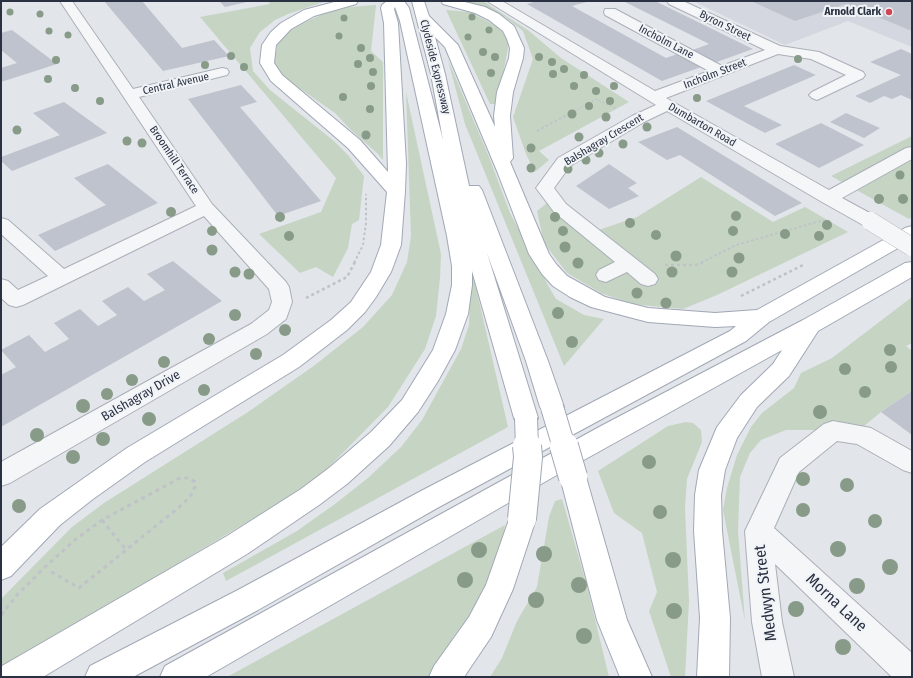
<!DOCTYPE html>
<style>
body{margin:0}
#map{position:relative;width:913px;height:678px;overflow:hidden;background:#e2e5ea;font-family:"Fira Sans Condensed",sans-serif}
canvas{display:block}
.frame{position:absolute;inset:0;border:2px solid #2a3142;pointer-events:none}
</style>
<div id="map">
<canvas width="913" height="678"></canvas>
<div class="frame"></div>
</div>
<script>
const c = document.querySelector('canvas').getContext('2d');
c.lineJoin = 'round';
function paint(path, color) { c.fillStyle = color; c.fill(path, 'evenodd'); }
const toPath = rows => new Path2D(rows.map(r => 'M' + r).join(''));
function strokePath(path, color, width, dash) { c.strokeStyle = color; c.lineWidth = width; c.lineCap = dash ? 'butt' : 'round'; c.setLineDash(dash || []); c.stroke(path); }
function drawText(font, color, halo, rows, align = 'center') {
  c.font = font + ' "Fira Sans Condensed",sans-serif'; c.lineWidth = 4; c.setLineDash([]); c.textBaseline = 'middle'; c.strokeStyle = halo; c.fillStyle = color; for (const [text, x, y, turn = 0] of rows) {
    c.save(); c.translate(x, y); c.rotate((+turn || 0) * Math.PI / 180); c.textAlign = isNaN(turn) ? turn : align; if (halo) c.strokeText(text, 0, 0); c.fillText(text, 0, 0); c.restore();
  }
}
paint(toPath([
 [693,1,912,1,912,47,848,21,785,45]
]), '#d4d7df');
paint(toPath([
 [268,1,326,1,288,14,275,20,260,32,250,48,253,71,270,90,334,141,348,155,364,176,359,220,352,224,348,248,333,277,316,267,300,273,259,234,321,212,336,178,200,17,270,4],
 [459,1,483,1,529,31,561,58,629,102,539,151,549,160,535,172,526,154,513,117,533,59,523,31,505,17,483,7],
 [376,5,371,51,383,62,383,160,378,154,351,130,335,113,292,83,279,72,274,62,278,41,291,28,328,12,349,7],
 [446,10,469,12,499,27,509,43,497,104,490,104],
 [448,60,489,157,510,213,549,287,556,299,584,315,604,319,564,366,465,124],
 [406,92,441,254,440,278,436,316,425,349,388,407,321,475,284,500,75,625,7,672,1,671,1,599,72,527,104,503,248,412,315,365,363,327,392,295,407,262,411,236],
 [912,136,912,217,909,219,831,176],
 [701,177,773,222,805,207,848,232,717,295,683,309,632,304,601,293,567,273,544,243,537,211,547,203,587,234,637,217],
 [471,266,508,427,226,581,223,573,297,531,335,504,368,478,401,447,422,420,461,349,469,325],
 [912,297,912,343,906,346,912,351,912,391,881,412,847,440,813,430,786,430,761,440,750,453,740,477,738,531,745,621,723,510,727,488,737,455,751,427,762,413,794,388,801,373,832,358],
 [686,422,693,423,701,430,702,442,687,479,685,508,689,601,685,677,671,677,649,611,657,592,642,533,614,513,598,471,668,426],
 [562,499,587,586,609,677,490,677,502,658,517,621,537,587,549,517,555,501],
 [505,525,500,555,469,617,454,636,435,670,428,677,227,677]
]), '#c6d4c3');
paint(toPath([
 [104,1,142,1,182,48,214,40,229,56,163,71],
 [219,1,247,1,247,2,225,7],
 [537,1,590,1,572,6,666,58,680,53,704,66,662,81,527,4],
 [623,1,655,1,753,49,714,63,690,51,709,44],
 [751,1,912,1,912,31,846,4,795,21],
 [12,30,57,64,1,82,1,68,17,63,1,50,1,33],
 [901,49,912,54,912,88,910,89,912,90,912,100,901,95,892,99,884,96,870,103,855,96,901,75,870,62],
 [794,65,816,75,744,106,782,125,765,133,706,101],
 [241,85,257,102,240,107,321,201,278,216,188,99],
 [64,102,107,133,12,171,1,161,1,157,60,135,33,113],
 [846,113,880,128,864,138,830,122],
 [821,123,864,145,819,168,775,144],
 [677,127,772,185,802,203,775,216,680,155,667,160,638,142],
 [108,164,158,203,55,251,38,235,106,205,74,178],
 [609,164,637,183,628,188,639,196,609,209,576,186],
 [173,261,222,301,1,427,1,375,16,367,1,350,29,335,45,352,69,339,54,323,80,309,98,326,117,315,102,301,128,287,144,301,165,290,147,274],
 [912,391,912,435,881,412]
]), '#bfc3cd');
const minor = toPath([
 [60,1,72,1,133,89,222,68,227,69,229,72,227,75,139,97,212,204,286,282,289,287,292,302,286,319,267,334,10,483,1,486,1,462,251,324,269,310,272,302,269,289,204,216,23,305,16,307,9,305,1,298,1,279,8,281,18,290,48,276,1,234,1,218,8,220,64,269,196,206,60,1],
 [487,1,502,1,655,91,709,71,605,15,604,12,605,9,615,9,722,66,765,50,669,4,667,1,683,1,780,46,819,52,863,72,865,75,863,78,817,100,812,98,809,95,812,92,846,75,811,59,778,54,666,98,829,190,906,148,912,147,912,159,842,198,877,217,879,221,877,225,870,227,863,225,822,202,667,111,644,122,570,166,554,188,566,204,636,259,655,274,658,279,655,284,648,286,641,284,627,272,606,282,599,280,596,275,599,270,615,262,554,212,536,188,558,158,632,116,656,105,487,1],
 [833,421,871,428,912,451,912,473,903,470,857,444,837,441,799,472,774,528,912,653,912,677,892,677,775,564,782,622,794,677,762,677,752,622,745,531,780,458,824,424,833,421]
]);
const major = toPath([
 [338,1,358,1,356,4,314,16,291,29,276,45,274,63,282,75,360,140,388,172,384,23,381,8,382,5,387,1,404,1,409,8,443,140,431,74,412,1,424,1,429,16,458,45,495,127,494,116,497,92,509,58,510,48,507,39,503,31,489,20,475,13,443,4,441,1,461,1,485,7,499,14,514,26,524,48,523,58,513,92,510,116,513,158,510,162,549,254,556,264,567,276,605,297,648,308,715,313,757,310,905,228,912,226,912,240,769,322,746,341,439,507,258,610,133,677,85,677,90,666,238,590,421,491,730,331,736,326,715,327,648,322,591,307,570,297,553,286,542,274,529,254,497,171,445,47,435,37,445,74,469,186,479,186,482,190,548,361,564,407,560,413,552,416,544,413,540,407,526,361,487,253,538,418,535,425,526,427,517,425,514,418,472,271,472,285,468,314,455,350,438,381,418,412,389,446,347,484,319,505,247,554,43,677,1,677,2,666,227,536,301,489,329,468,371,432,402,400,433,350,446,314,452,285,452,266,447,236,400,21,395,7,394,9,398,23,406,164,405,191,401,245,391,272,376,297,365,312,347,330,299,367,145,462,93,499,60,525,11,576,1,580,1,547,40,509,127,448,283,355,331,320,351,302,371,272,381,245,387,192,348,148,271,81,260,63,262,45,271,32,281,23,304,10,338,1],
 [912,262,912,277,818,331,789,376,757,407,737,438,725,470,721,495,722,531,730,618,729,677,697,677,700,618,694,531,695,495,699,470,717,427,741,395,773,364,782,350,573,466,582,469,586,477,627,620,652,677,620,677,597,620,560,477,562,472,206,677,160,677,165,666,601,426,803,320,905,263,912,262],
 [522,507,532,511,536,519,513,589,491,637,464,677,429,677,434,666,469,617,486,585,512,511,522,507]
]);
strokePath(minor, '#abafb8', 2);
strokePath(major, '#a1a8b6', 2);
strokePath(toPath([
 [564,117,596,99,617,109]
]), '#bfc3c9', 1.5, [2, 2]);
strokePath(toPath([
 [537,131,565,116],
 [354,263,363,245,366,223,366,194],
 [701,263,736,245,824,220]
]), '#bfc3c9', 2, [2.5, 2.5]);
strokePath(toPath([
 [665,265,696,265,703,262],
 [741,296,803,265],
 [306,298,347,277,355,262]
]), '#bfc3c9', 2.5, [3, 3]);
strokePath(toPath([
 [102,520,127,551],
 [1,615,17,595,44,568,76,539,102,520,180,478,189,478,195,482,195,487,191,495,183,504,79,588,50,571]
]), '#bfc3c9', 3, [4, 4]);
paint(minor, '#f4f6f8');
paint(major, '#fff');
const minorBridge = toPath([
 [870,221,912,247]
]);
const majorBridgeFar1 = toPath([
 [552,407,564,447],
 [526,418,527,447]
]);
const majorBridge = toPath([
 [564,446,573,477],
 [522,519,528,457,527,446]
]);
strokePath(minorBridge, '#abafb8', 19, []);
strokePath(majorBridgeFar1, '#a1a8b6', 24, []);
strokePath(majorBridge, '#a1a8b6', 30, []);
strokePath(minorBridge, '#f4f6f8', 18);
strokePath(majorBridgeFar1, '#fff', 22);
strokePath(majorBridge, '#fff', 28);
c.fillStyle = '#879b88';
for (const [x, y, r] of [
 [10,12,3.5],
 [40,14,3.5],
 [472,17,3.5],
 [344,18,3.5],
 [489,30,3.5],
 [49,31,3.5],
 [68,35,3.5],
 [339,36,3.5],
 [468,37,3.5],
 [361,48,4],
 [483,52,4],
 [231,56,4],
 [495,57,4],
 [539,57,4],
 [370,58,4],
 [798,59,4],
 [56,60,4],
 [552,62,4],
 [358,64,4],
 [205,65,4],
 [244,67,4],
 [564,69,4],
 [373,72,4],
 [491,73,4],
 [553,74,4],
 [584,75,4],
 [48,79,4],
 [371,86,4],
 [574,86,4],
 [614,86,4],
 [75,88,4],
 [596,91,4],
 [343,97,4],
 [697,98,4],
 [100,101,4],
 [610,101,4],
 [589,106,4],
 [370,109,4],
 [572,114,4.5],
 [606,117,4.5],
 [647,127,4.5],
 [17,130,4.5],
 [366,135,4.5],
 [579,137,4.5],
 [127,141,4.5],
 [142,143,4.5],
 [623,144,4.5],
 [531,148,4.5],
 [599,153,4.5],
 [586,160,4.5],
 [531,168,4.5],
 [568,169,4.5],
 [900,175,4.5],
 [879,199,5],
 [903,199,5],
 [171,212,5],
 [736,216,5],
 [280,217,5],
 [555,217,5],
 [630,223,5],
 [827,225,5],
 [212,231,5],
 [563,231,5],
 [733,231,5],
 [785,234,5],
 [656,235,5],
 [289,236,5],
 [819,236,5],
 [565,247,5.5],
 [212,250,5.5],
 [676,256,5.5],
 [739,258,5.5],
 [578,263,5.5],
 [235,272,5.5],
 [672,272,5.5],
 [732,272,5.5],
 [249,274,5.5],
 [637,293,5.5],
 [666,303,5.5],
 [558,313,6],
 [235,315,6],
 [285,330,6],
 [209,339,6],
 [572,342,6],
 [890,350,6],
 [256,354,6],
 [164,362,6],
 [891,367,6],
 [845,369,6],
 [132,380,6],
 [204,390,6],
 [865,392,6],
 [107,394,6],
 [83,406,7],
 [820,412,7],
 [149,419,7],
 [37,435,7],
 [103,439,7],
 [73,457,7],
 [649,462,7],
 [803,479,7],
 [847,485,7],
 [19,506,7],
 [803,510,7],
 [660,512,7],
 [875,521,7],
 [838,549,8],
 [479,550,8],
 [544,554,8],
 [673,560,8],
 [890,567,8],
 [465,580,8],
 [579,585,8],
 [857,586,8],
 [536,600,8],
 [796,609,8],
 [674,611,8],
 [584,636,8],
 [843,647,8]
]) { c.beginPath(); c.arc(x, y, r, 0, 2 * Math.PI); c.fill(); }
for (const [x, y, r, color] of [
 [889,12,4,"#ce4755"]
]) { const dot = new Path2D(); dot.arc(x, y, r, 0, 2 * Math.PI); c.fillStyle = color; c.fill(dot); strokePath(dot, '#f1f4f7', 1.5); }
drawText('bold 11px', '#2a3142', '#f1f4f7', [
 ["Arnold Clark",881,12]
], 'right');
drawText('11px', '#2a3142', '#f1f4f7', [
 ["Byron Street",725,26,26],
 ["Incholm Lane",666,42,28],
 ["Clydeside Expressway",435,67,76],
 ["Incholm Street",715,74,-21],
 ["Central Avenue",176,84,-13],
 ["Dumbarton Road",702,125,30],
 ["Balshagray Crescent",604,140,-31],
 ["Broomhill Terrace",174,160,56]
]);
drawText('13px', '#2a3142', '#f1f4f7', [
 ["Balshagray Drive",141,396,-30]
]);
drawText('16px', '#2a3142', '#f1f4f7', [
 ["Medwyn Street",766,593,-97],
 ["Morna Lane",836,603,43]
]);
</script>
